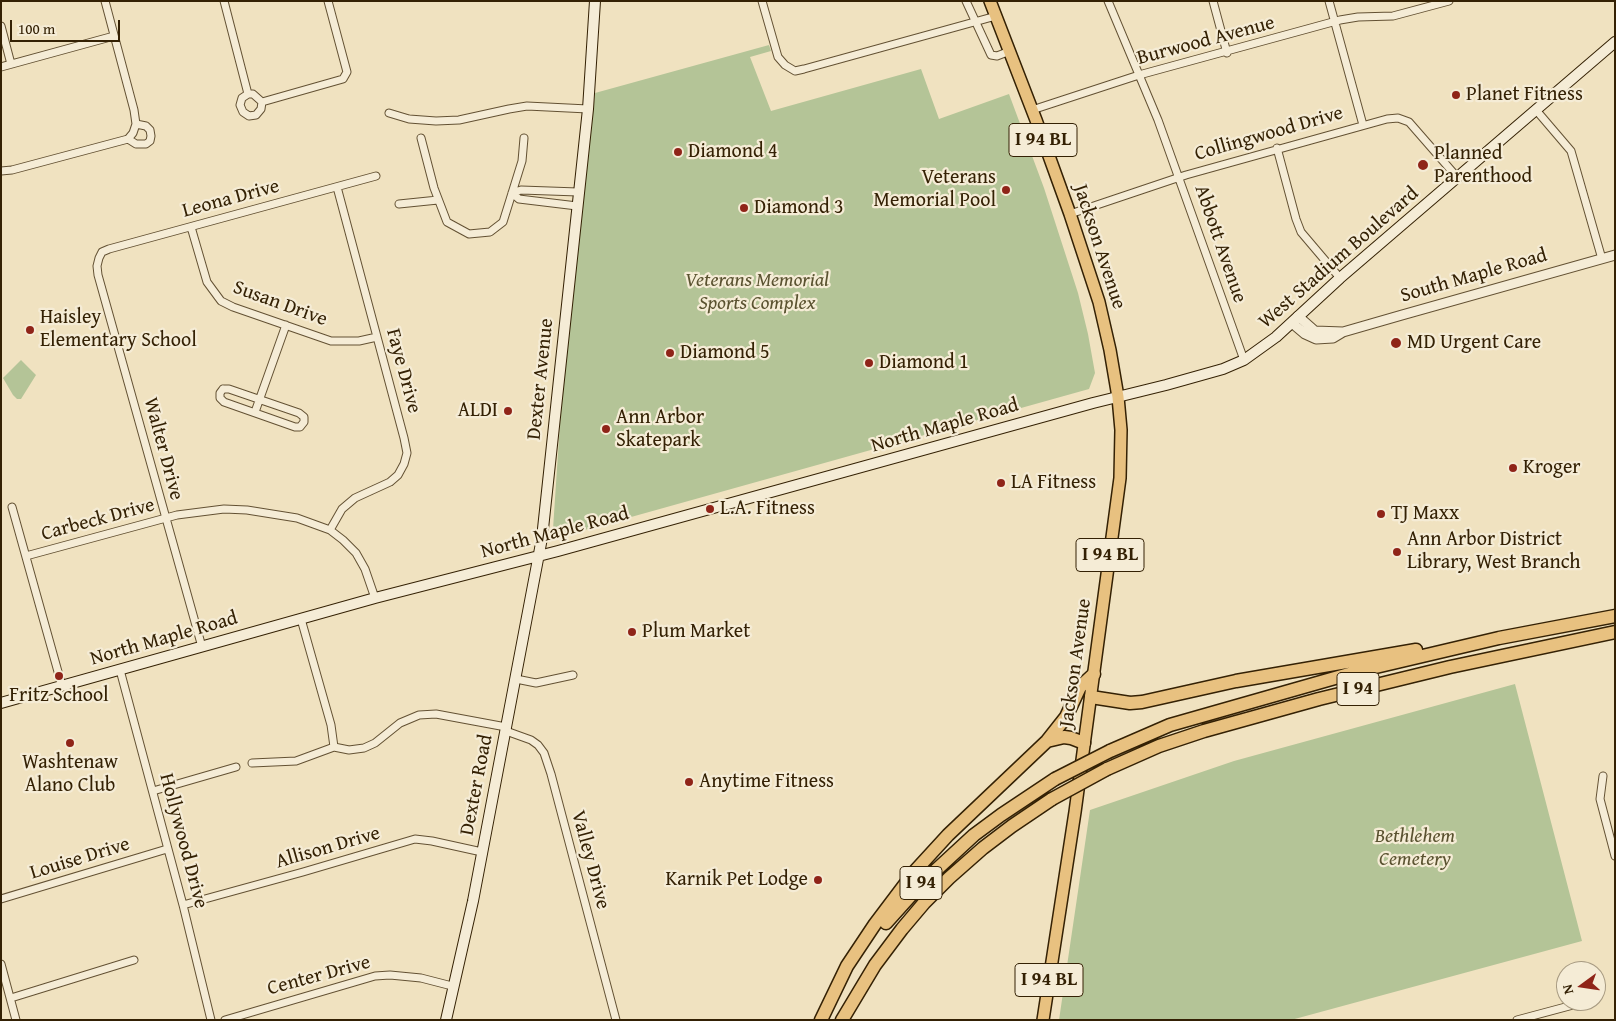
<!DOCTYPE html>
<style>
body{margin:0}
#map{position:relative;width:1616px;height:1021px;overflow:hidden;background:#f0e2c0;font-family:"Gentium Book Plus",serif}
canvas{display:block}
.frame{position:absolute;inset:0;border:2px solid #342104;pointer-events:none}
.north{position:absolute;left:1556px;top:961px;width:50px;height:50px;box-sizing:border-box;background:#f5ecd6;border:1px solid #a89b82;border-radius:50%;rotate:256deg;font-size:14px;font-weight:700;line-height:20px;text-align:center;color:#342104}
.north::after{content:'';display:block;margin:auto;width:18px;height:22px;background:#8f2418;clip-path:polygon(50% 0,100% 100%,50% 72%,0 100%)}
.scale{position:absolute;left:10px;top:20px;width:110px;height:22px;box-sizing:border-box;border:2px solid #342104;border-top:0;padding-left:6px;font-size:15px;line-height:18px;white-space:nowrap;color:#342104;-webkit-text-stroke:4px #f5ecd6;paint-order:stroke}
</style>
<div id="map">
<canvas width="1616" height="1021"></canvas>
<div class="frame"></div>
<div class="north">N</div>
<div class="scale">100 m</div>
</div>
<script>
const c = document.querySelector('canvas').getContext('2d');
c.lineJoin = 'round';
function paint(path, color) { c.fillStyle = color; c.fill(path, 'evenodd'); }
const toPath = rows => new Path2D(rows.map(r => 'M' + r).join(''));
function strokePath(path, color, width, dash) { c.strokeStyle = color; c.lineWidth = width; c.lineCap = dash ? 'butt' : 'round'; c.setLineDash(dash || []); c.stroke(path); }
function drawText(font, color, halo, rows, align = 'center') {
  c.font = font + ' "Gentium Book Plus",serif'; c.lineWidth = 4.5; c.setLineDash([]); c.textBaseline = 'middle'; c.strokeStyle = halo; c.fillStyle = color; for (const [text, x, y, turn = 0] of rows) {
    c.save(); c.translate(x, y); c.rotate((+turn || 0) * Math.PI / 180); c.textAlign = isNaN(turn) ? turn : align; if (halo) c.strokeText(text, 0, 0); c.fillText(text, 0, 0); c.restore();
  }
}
paint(toPath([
 [769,45,771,51,750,57,771,111,921,69,939,119,1009,94,1044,188,1078,293,1088,334,1095,373,1089,389,556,538,553,529,561,408,595,93],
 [21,360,36,375,21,399,17,399,13,395,3,378],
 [1515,684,1582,941,1291,1020,1059,1020,1090,810,1234,761]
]), '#b4c497');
const minor = toPath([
 [224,1,248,94,253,94,262,102],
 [762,1,778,57,785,65,795,71,804,69,996,16],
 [966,1,991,55,997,56,1010,51],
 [1108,1,1158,120,1244,360],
 [1213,1,1227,53],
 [1329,1,1363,125],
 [1,26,11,64],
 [1,67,114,36],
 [248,94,242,98,240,105,243,112,249,116,256,115,261,109,262,102],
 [262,102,343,79,347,72,328,1],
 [1032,110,1139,75,1340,20,1358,17,1393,16,1449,1],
 [1536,110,1571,151,1602,259],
 [389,113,409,119,436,121,459,120,509,109,527,106,588,109],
 [421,138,434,188,447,222,469,234,490,232,503,222,522,161,524,138],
 [128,139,136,144,146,144,150,141,151,136,150,130,146,126,136,124],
 [1277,148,1296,219,1301,232,1340,278],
 [1,171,12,170,128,139,133,133,136,124,134,110,105,1],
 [399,204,438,200],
 [577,206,519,199,512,193,521,190,578,192],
 [1070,214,1186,175,1387,119,1398,118,1409,122,1457,177],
 [191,227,207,282,221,301,233,307,331,341,359,341,377,337],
 [223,389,229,389,299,413,304,417,304,422,300,427,295,427,224,402,220,398,220,393,223,389],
 [255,412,286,325],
 [12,507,62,686],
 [330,530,342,509,355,498,390,482,398,475,404,464,407,453,404,438,337,187],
 [26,556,177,515,224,509,247,510,297,518,330,530,343,540,356,553,365,569,375,598],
 [301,619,331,725,334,747],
 [202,647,98,275,97,266,99,258,102,252,109,249,376,176],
 [120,670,183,905,211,1020],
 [516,679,536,683,573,675],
 [506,731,531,740,538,745,544,753,551,774,616,1020],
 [252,763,296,761,334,747,349,750,364,748,375,743,400,723,419,715,436,714,506,727],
 [1603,776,1600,799,1615,856],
 [153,791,236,767],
 [1,899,167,849],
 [183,905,303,872,415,839,432,841,482,852],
 [1,964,16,1020],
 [11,998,134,960],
 [225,1020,375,976,390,975,421,978,452,986],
 [1517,1020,1588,1001]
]);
const tertiary = toPath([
 [1298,316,1315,331,1343,332],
 [1292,323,1305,334,1316,339,1333,338,1343,332,1402,315,1615,255]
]);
const secondary = toPath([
 [1,703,375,598,558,551,1093,403,1166,385,1223,369,1244,360,1276,337,1340,278,1615,42],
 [446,1020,473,901,542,538,588,109,595,1]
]);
const primary = toPath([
 [990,1,1036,120,1070,214,1099,302,1110,350,1118,397,1121,430,1120,478,1075,812,1043,1020]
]);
const motorway = toPath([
 [1091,697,1130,703,1142,702,1236,681,1416,650],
 [1047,741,1064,737,1071,738,1084,743],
 [1110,751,1170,725,1363,670,1499,638,1615,616],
 [1107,769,1159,746,1204,731,1319,699,1450,667,1615,632],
 [886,923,922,883,974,835,1001,815,1055,779],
 [821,1020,847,966,875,924,915,871,948,835,1047,741,1066,717,1080,687,1094,674],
 [842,1020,875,965,902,929,924,903,949,878,983,848,1012,826,1052,799]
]);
strokePath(minor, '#635133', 9);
strokePath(tertiary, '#635133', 11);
strokePath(secondary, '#342104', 12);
strokePath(primary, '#342104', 14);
strokePath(motorway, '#342104', 15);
strokePath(minor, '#f5ecd6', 7);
strokePath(tertiary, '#f5ecd6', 9);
strokePath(secondary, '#f5ecd6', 10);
strokePath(primary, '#e8c180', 11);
strokePath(motorway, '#e8c180', 12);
const motorwayBridge = toPath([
 [1055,779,1110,751],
 [1052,799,1107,769]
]);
strokePath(motorwayBridge, '#342104', 15, []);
strokePath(motorwayBridge, '#e8c180', 12);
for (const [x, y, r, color] of [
 [1456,95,5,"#8f2418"],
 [678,152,5,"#8f2418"],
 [1423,165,6,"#8f2418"],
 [1006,190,5,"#8f2418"],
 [744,208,5,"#8f2418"],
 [30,330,5,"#8f2418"],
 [1396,343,6,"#8f2418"],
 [670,353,5,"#8f2418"],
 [869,363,5,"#8f2418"],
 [508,411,5,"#8f2418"],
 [606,429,5,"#8f2418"],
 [1513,468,5,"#8f2418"],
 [1001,483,5,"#8f2418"],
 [710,509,5,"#8f2418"],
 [1381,514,5,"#8f2418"],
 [1397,552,5,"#8f2418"],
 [632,632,5,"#8f2418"],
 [59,676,5,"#8f2418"],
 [70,743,5,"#8f2418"],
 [689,782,5,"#8f2418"],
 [818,880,5,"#8f2418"]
]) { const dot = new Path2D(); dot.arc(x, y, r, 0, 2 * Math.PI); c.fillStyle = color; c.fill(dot); strokePath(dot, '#f5ecd6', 2); }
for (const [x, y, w] of [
 [1043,140,68],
 [1110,555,68],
 [1358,689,42],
 [921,883,42],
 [1049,980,68]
]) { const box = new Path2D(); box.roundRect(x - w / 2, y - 16.5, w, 33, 4); c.fillStyle = '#f5ecd6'; c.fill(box); strokePath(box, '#342104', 1); }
drawText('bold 19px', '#342104', null, [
 ["I 94 BL",1043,140],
 ["I 94 BL",1110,555],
 ["I 94",1358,689],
 ["I 94",921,883],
 ["I 94 BL",1049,980]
]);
drawText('20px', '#342104', '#f5ecd6', [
 ["Burwood Avenue",1206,41,-15],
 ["Collingwood Drive",1269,134,-16],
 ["Leona Drive",231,199,-15],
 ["Abbott Avenue",1220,244,71],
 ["Jackson Avenue",1099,247,72],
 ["West Stadium Boulevard",1339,258,-41],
 ["South Maple Road",1474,276,-16],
 ["Susan Drive",280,304,20],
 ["Faye Drive",403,371,75],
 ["Dexter Avenue",541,379,-84],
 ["North Maple Road",945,426,-16],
 ["Walter Drive",163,449,75],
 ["Carbeck Drive",98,520,-15],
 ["North Maple Road",555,533,-15],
 ["North Maple Road",164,639,-16],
 ["Jackson Avenue",1076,663,-82],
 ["Dexter Road",477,785,-79],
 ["Hollywood Drive",183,841,75],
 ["Allison Drive",328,848,-16],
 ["Louise Drive",80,859,-17],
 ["Valley Drive",590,860,75],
 ["Center Drive",319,976,-15]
]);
drawText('20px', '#342104', '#f5ecd6', [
 ["Planet Fitness",1466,95],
 ["Diamond 4",688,152],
 ["Planned",1434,154],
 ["Parenthood",1434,177],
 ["Veterans",996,178,"right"],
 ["Memorial Pool",996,201,"right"],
 ["Diamond 3",754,208],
 ["Haisley",40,318],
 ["Elementary School",40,341],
 ["MD Urgent Care",1407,343],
 ["Diamond 5",680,353],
 ["Diamond 1",879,363],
 ["ALDI",498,411,"right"],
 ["Ann Arbor",616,418],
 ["Skatepark",616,441],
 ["Kroger",1523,468],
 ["LA Fitness",1011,483],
 ["L.A. Fitness",720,509],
 ["TJ Maxx",1391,514],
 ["Ann Arbor District",1407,540],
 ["Library, West Branch",1407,563],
 ["Plum Market",642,632],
 ["Fritz School",59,696,"center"],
 ["Washtenaw",70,763,"center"],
 ["Alano Club",70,786,"center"],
 ["Anytime Fitness",699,782],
 ["Karnik Pet Lodge",808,880,"right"]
], 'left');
drawText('italic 20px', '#5a5230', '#f5ecd6', [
 ["Veterans Memorial",757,281],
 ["Sports Complex",757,304],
 ["Bethlehem",1415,837],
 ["Cemetery",1415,860]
]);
</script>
